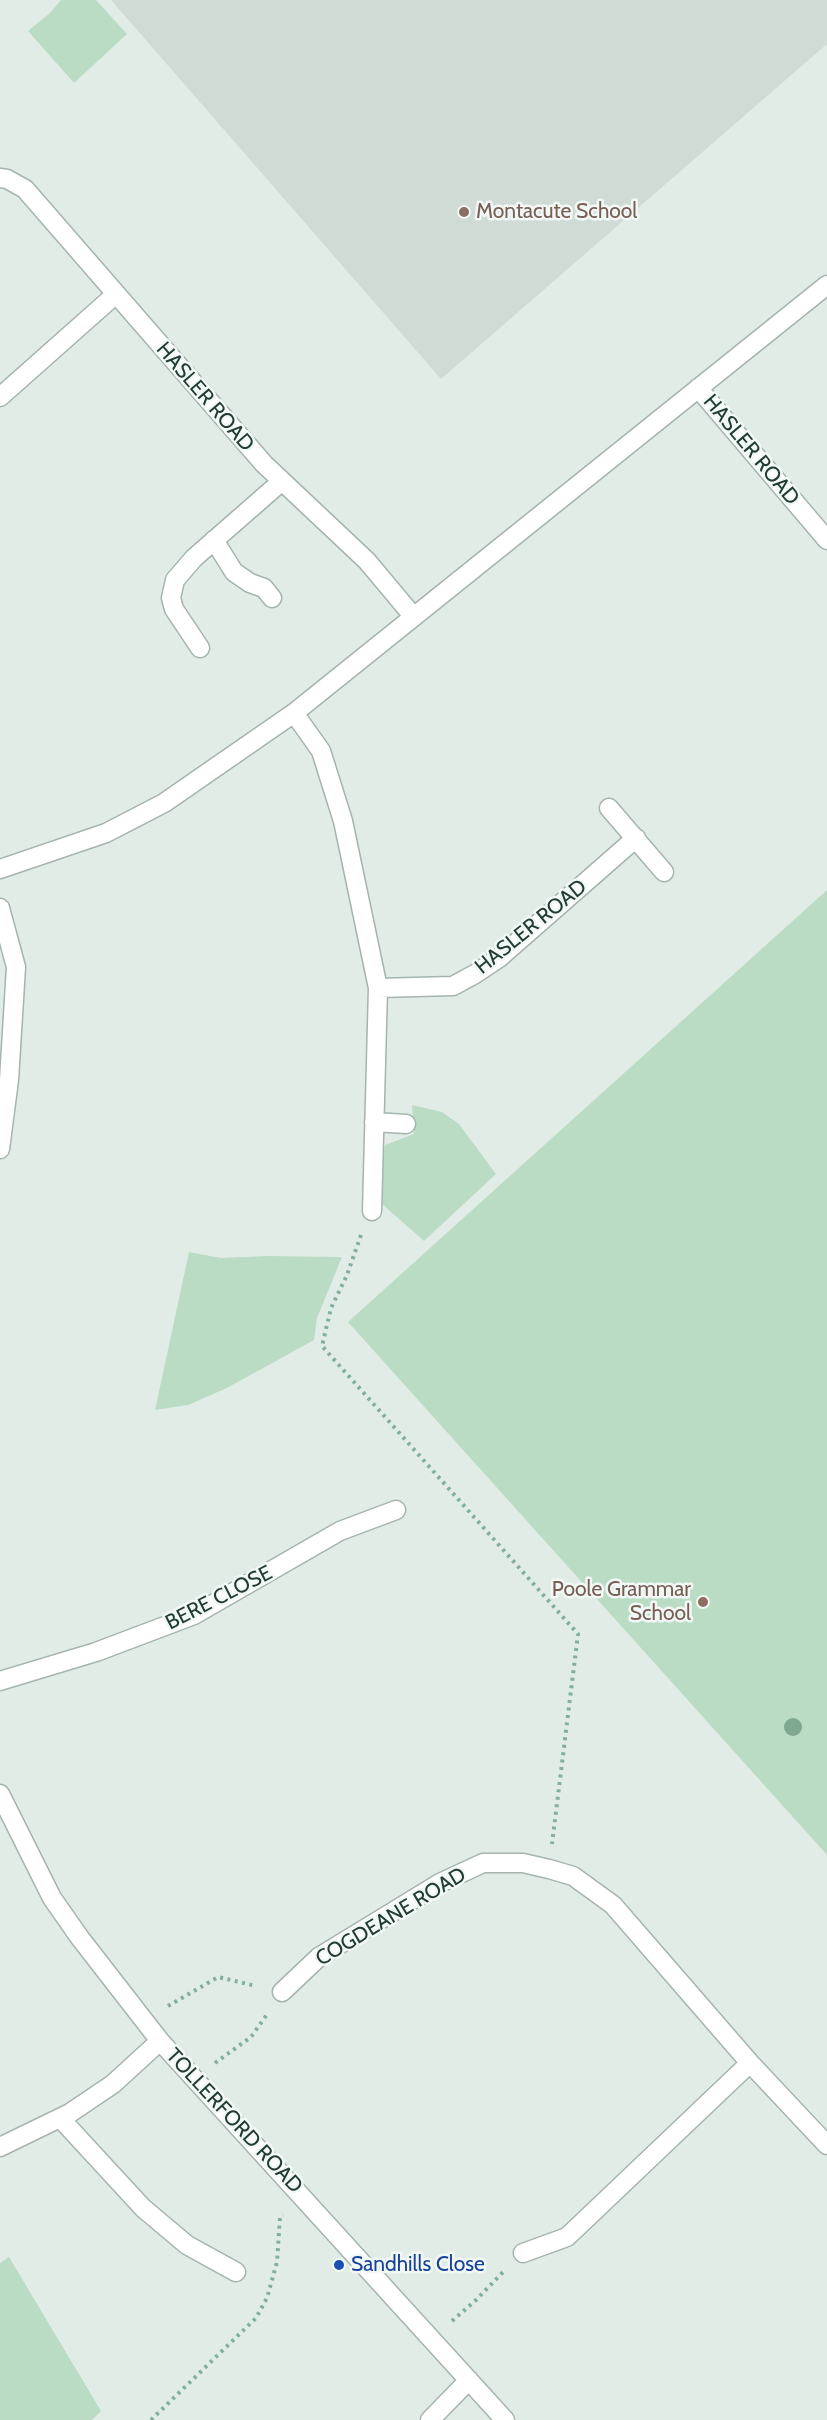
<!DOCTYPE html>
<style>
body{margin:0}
canvas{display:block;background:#e2ece7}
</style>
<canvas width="827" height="2420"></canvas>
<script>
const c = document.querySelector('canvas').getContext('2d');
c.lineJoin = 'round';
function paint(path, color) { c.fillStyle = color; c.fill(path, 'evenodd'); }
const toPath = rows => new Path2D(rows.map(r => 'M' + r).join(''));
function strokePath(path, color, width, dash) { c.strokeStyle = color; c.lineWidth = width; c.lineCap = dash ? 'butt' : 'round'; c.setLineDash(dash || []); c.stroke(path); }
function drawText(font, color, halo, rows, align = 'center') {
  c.font = font + ' Cabin,sans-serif'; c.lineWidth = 5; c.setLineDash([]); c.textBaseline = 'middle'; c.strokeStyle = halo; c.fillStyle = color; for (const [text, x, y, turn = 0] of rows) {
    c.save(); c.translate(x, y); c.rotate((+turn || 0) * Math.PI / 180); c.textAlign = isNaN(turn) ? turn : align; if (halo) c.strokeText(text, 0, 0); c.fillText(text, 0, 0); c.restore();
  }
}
paint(toPath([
 [111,0,827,0,827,44,441,379]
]), '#d0dbd6');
paint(toPath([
 [61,0,96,0,127,34,74,83,28,31,50,13],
 [827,890,827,1855,348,1322],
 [412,1105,442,1112,459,1124,496,1174,424,1241,382,1204,380,1171,385,1145,414,1134],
 [189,1252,221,1258,267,1256,342,1257,317,1318,314,1340,227,1388,188,1405,155,1410],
 [9,2257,101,2411,92,2420,0,2420,0,2263]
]), '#bbdcc4');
const minor = toPath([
 [0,178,7,179,25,189,264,464,367,561,413,616],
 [698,388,827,540],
 [0,397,116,294],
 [214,540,234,572,250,583,264,588,272,598],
 [200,648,174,609,171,598,175,580,194,558,282,481],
 [294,713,321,751,343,821,378,988,372,1211],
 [609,808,664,872],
 [0,869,106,833,164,803,294,713,827,285],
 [0,908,16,967,9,1080,0,1149],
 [378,988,453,986,475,974,499,958,636,838],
 [374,1122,406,1124],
 [0,1681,96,1652,194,1615,340,1531,396,1510],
 [0,1794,52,1898,80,1938,160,2041,505,2420],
 [282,1992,319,1957,440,1883,483,1863,523,1863,549,1869,573,1876,613,1905,750,2063,827,2145],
 [61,2119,143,2208,187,2245,236,2272],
 [0,2147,70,2113,113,2084,160,2041],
 [523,2253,567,2237,750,2063],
 [430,2420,469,2380]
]);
strokePath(minor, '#a5b4ae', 21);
strokePath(toPath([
 [361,1235,347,1275,331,1308,322,1346,578,1634,552,1844],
 [168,2006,218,1977,256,1986],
 [215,2063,251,2037,268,2013],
 [452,2321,476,2300,505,2270],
 [151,2420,256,2318,267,2298,277,2262,280,2217,283,2215]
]), '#83afa1', 4, [3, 4.5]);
strokePath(minor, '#fff', 18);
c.fillStyle = '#7ea990';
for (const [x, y] of [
 [793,1727]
]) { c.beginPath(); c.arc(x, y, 9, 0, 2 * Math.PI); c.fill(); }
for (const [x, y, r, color] of [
 [464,212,6,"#8d6e63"],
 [703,1602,6,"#8d6e63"],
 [339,2265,6,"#1a4fb4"]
]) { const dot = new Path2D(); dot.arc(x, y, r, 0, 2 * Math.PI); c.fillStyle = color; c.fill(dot); strokePath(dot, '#f2f8f5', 2); }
drawText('21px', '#785e54', '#f2f8f5', [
 ["Montacute School",476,212],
 ["Poole Grammar",691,1590,"right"],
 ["School",691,1614,"right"]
], 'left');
drawText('21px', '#223c35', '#f2f8f5', [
 ["HASLER ROAD",205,397,49],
 ["HASLER ROAD",751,450,50],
 ["HASLER ROAD",531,927,-39],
 ["BERE CLOSE",219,1598,-27],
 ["COGDEANE ROAD",391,1917,-31],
 ["TOLLERFORD ROAD",234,2121,47]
]);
drawText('21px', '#164399', '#f2f8f5', [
 ["Sandhills Close",351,2265]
], 'left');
</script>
